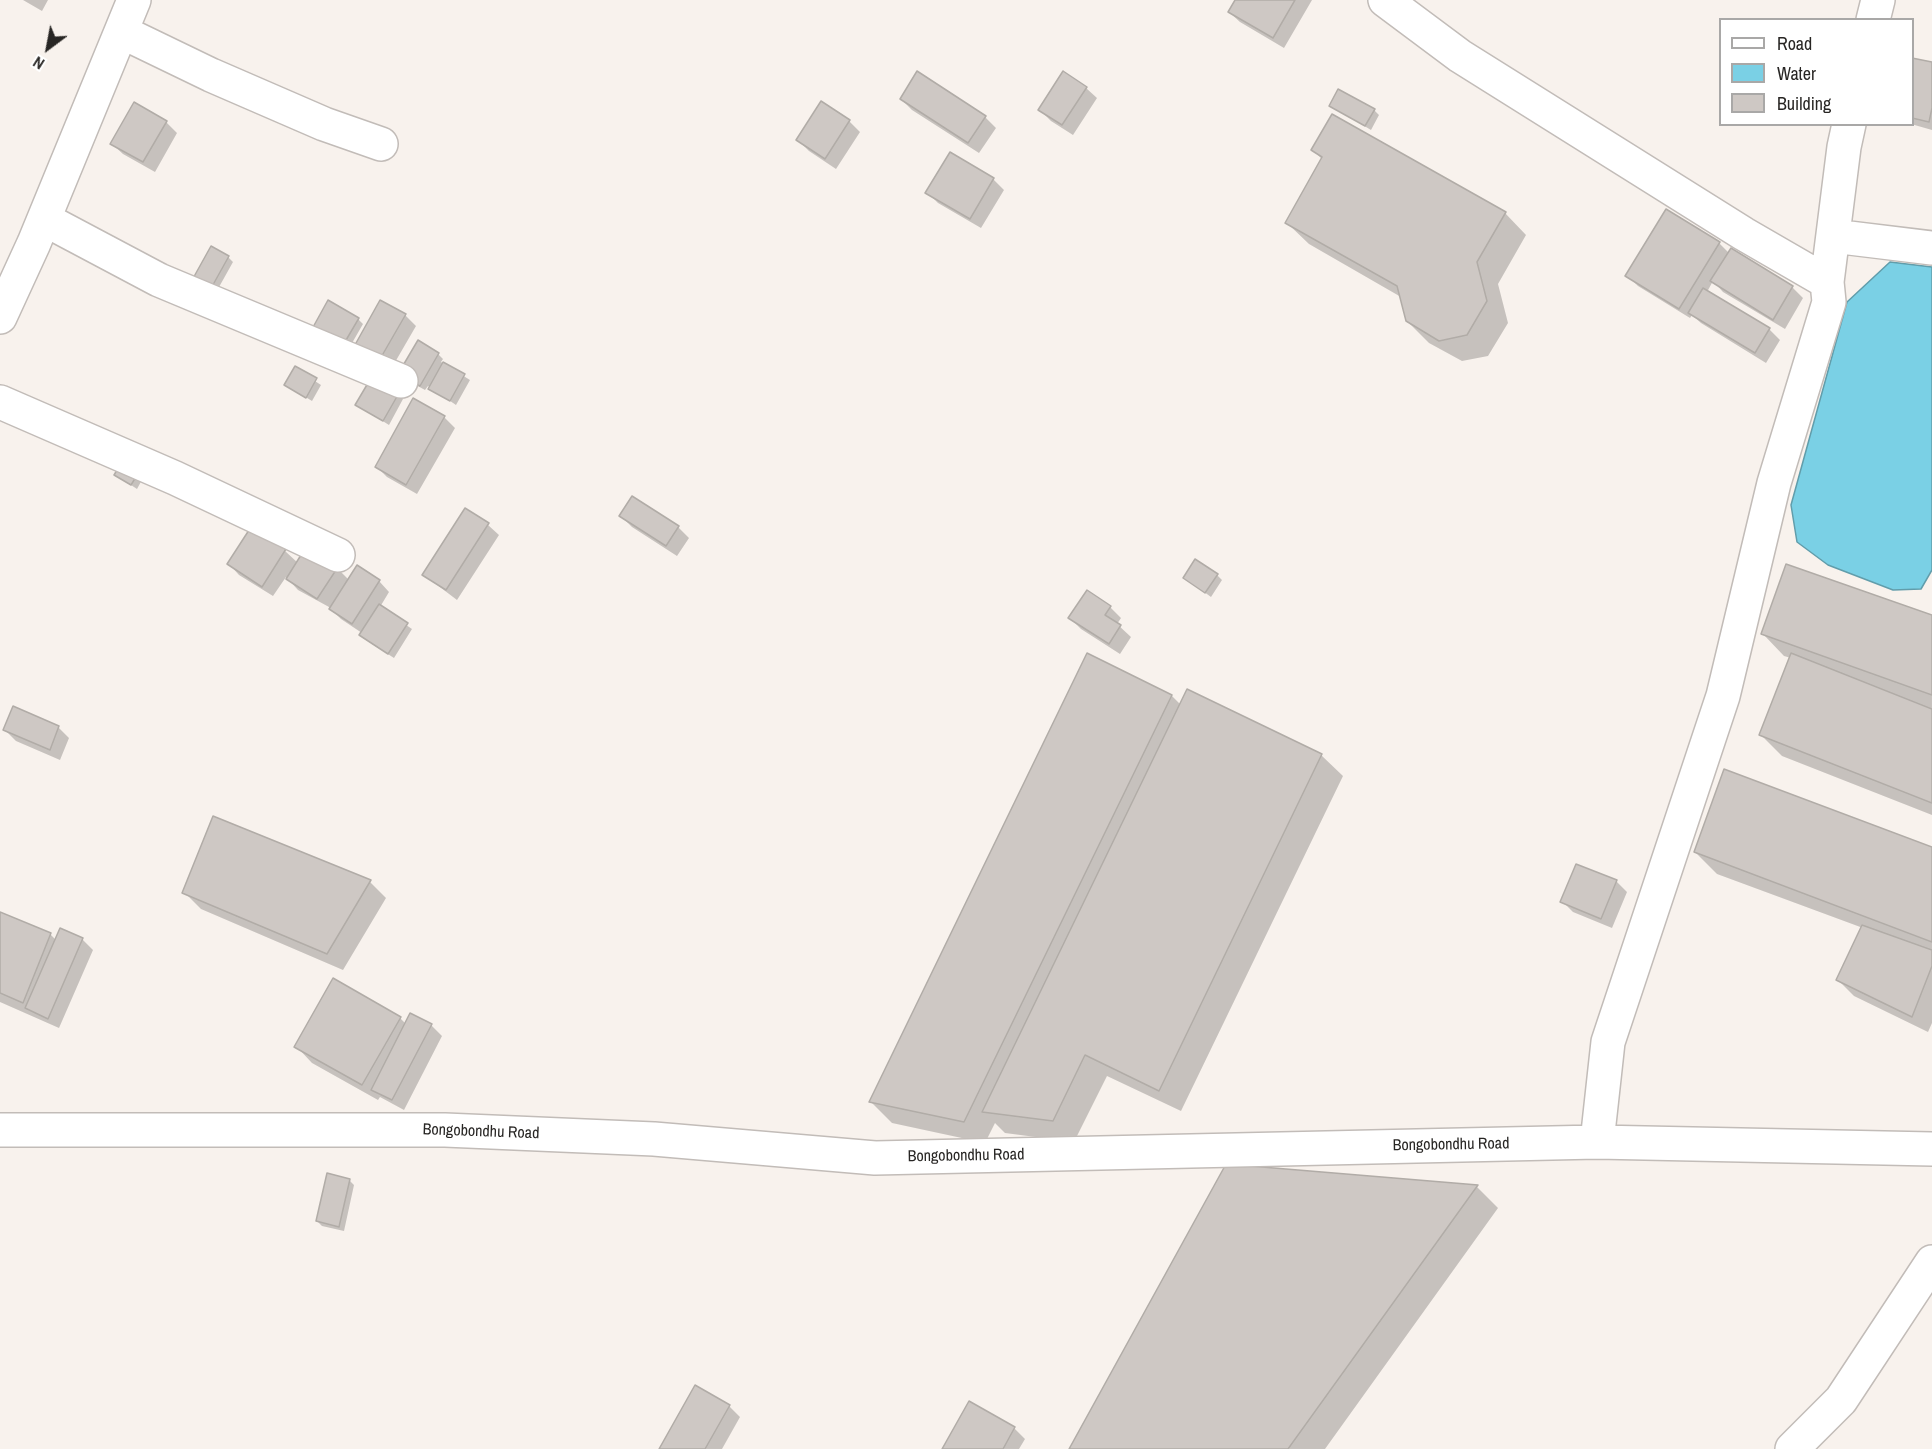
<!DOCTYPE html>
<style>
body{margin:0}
#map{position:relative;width:1932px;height:1449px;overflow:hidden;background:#f8f2ed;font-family:"Archivo Narrow",sans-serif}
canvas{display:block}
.legend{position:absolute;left:1719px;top:18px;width:195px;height:108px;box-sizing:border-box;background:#fff;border:2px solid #a9a8a7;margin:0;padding:8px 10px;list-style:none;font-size:18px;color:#282624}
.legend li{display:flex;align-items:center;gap:12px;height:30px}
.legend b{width:30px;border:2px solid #a9a8a7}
.north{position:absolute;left:18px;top:18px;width:60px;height:60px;-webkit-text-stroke:4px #fff;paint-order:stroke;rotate:212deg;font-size:16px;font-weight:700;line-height:24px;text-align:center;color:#282624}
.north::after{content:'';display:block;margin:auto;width:21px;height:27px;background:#282624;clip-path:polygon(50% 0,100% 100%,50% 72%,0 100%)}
</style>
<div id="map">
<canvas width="1932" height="1449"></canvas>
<ul class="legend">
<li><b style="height:8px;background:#fff"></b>Road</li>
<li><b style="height:16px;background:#7ad0e5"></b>Water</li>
<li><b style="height:16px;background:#cec8c4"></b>Building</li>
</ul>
<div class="north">N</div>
</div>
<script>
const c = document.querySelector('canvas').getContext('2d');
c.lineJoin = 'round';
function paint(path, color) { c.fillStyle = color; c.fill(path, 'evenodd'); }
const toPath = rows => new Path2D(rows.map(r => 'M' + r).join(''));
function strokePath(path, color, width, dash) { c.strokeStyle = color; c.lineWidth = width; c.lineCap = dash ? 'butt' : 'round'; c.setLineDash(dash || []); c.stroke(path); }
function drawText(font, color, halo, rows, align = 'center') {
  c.font = font + ' "Archivo Narrow",sans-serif'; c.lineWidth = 6; c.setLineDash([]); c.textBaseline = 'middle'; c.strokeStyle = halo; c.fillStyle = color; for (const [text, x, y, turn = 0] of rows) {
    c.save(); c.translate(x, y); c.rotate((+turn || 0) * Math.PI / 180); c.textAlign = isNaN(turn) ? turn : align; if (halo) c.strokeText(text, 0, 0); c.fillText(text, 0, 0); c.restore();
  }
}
const water = toPath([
 [1890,262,1932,267,1932,570,1921,589,1893,590,1828,565,1797,542,1791,505,1847,302,1890,262]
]);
paint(water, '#7ad0e5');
strokePath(water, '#619dab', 1.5);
paint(toPath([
 [23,0,48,0,42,11],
 [1236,0,1312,0,1284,48,1240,22,1229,12],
 [1912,53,1913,59,1932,63,1932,130,1911,124],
 [1086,88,1097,98,1073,135,1051,121,1040,110],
 [901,99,985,117,996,128,979,153,912,110],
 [1331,106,1374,110,1379,115,1371,130],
 [849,121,860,132,836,169,809,151,798,140],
 [166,122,177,133,155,172,123,154,112,144],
 [1313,150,1505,213,1526,235,1498,284,1508,323,1488,356,1462,361,1429,343,1407,321,1401,297,1309,244,1287,223,1323,160],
 [950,154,993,179,1004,190,981,228,938,203,927,192],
 [1719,243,1729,253,1731,250,1793,288,1803,298,1785,329,1723,292,1713,281,1707,292,1769,329,1780,340,1766,363,1701,323,1692,315,1690,318,1638,286,1627,275],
 [228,257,233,262,214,296,197,287],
 [405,315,416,326,387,376,363,362],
 [358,319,363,324,348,350,319,334],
 [438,354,443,359,441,362,470,380,456,405,428,386,425,390,405,379],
 [295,368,321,385,312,401,286,385],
 [398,394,403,399,389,425,357,405],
 [414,400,444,417,455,428,417,494,387,477,377,467],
 [116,475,143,478,137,489],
 [621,516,678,527,689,538,677,556,632,527],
 [488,525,499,535,457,600,424,575],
 [285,551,298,563,337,568,349,580,379,581,389,592,380,607,412,629,394,658,366,640,361,635,362,633,341,619,329,607,298,590,286,577,273,596,239,575,229,564],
 [1217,575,1222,580,1211,597,1185,578],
 [1110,607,1121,618,1117,624,1131,637,1120,654,1081,629,1070,618],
 [1932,617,1932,815,1782,756,1760,734,1791,658,1784,656,1763,634],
 [1172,696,1181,705,1321,755,1343,776,1181,1111,1107,1076,1074,1142,1005,1133,995,1123,985,1143,892,1123,871,1102],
 [58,727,69,738,60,760,16,741,5,730],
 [1932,849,1932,1023,1928,1032,1854,996,1837,979,1863,928,1717,874,1695,852],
 [1616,881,1627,892,1612,928,1573,912,1562,901],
 [370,882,386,898,343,970,201,909,184,892],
 [0,914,50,934,56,940,82,939,93,950,59,1028,0,1002],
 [400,1018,406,1024,431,1025,442,1036,404,1110,380,1097,378,1100,312,1063,296,1046],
 [1227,1165,1477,1187,1498,1208,1325,1449,1070,1449],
 [349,1180,354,1185,344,1231,322,1226,317,1221],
 [729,1406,740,1417,722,1449,661,1449],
 [1014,1428,1025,1439,1019,1449,944,1449]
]), '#0003');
const building = toPath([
 [1235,0,1295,0,1273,38,1228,12,1235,0],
 [1912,58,1932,62,1932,108,1929,122,1912,118,1912,58],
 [917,71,986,116,968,143,900,99,917,71],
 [1063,71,1087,87,1062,125,1038,110,1063,71],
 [1338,89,1375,109,1365,126,1329,106,1338,89],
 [821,101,850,120,825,159,796,140,821,101],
 [134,102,167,121,143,162,110,144,134,102],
 [1332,114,1506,212,1477,262,1487,301,1467,335,1439,341,1406,321,1397,286,1285,223,1322,157,1311,150,1332,114],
 [950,152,994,178,970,219,925,193,950,152],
 [1666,209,1720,242,1679,309,1625,276,1666,209],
 [211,246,229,256,209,292,191,282,211,246],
 [1731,248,1793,286,1773,320,1710,281,1731,248],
 [1703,288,1770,328,1755,353,1688,313,1703,288],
 [328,300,359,318,342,347,312,329,328,300],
 [380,300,406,314,376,366,351,352,380,300],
 [418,340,439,353,420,386,398,374,418,340],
 [443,362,465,374,450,401,428,389,443,362],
 [295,366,317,378,306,398,284,385,295,366],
 [371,378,399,393,383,421,355,405,371,378],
 [413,398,445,416,406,485,375,467,413,398],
 [122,462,139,472,131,485,114,475,122,462],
 [632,496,679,526,666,546,619,516,632,496],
 [465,508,489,523,446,590,422,575,465,508],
 [251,527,286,549,262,587,227,564,251,527],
 [306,547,338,567,317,599,286,579,306,547],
 [1195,559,1218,574,1205,593,1183,578,1195,559],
 [1786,564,1932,615,1932,695,1761,634,1786,564],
 [357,565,380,580,352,624,329,609,357,565],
 [1087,590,1111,606,1105,615,1121,625,1109,644,1068,618,1087,590],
 [379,604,408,623,388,654,359,635,379,604],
 [1087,653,1172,695,964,1122,869,1102,1087,653],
 [1791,653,1932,709,1932,803,1759,735,1791,653],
 [1187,689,1322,754,1159,1091,1085,1055,1053,1121,982,1112,1187,689],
 [13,706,59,726,50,750,3,730,13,706],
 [1724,769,1932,847,1932,942,1694,852,1724,769],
 [213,816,371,880,327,954,182,893,213,816],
 [1576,864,1617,880,1601,919,1560,902,1576,864],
 [0,912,51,933,23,1003,0,993,0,912],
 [1862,925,1932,950,1932,966,1912,1017,1836,980,1862,925],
 [60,928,83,938,48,1019,25,1008,60,928],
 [333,978,401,1017,362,1085,294,1047,333,978],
 [410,1013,432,1024,392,1100,371,1090,410,1013],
 [1226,1164,1478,1185,1288,1449,1069,1449,1226,1164],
 [327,1173,350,1179,339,1227,316,1221,327,1173],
 [695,1385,730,1405,705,1449,659,1449,695,1385],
 [969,1401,1015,1427,1003,1449,942,1449,969,1401]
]);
paint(building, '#cec8c4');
strokePath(building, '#b1aca7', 1.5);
const minor = toPath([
 [1385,0,1460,56,1744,234,1827,282,1829,302,1774,483,1723,696,1608,1042,1597,1142],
 [1873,20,1878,0],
 [122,32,211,75,324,124,381,144],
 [44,219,159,280,401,381],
 [1833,236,1932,248],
 [1827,282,1844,147,1849,124],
 [0,317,34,243,134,0],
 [0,402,175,478,338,555],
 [0,1130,445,1130,654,1139,875,1158,1597,1142,1932,1149],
 [1792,1449,1841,1400,1932,1262]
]);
strokePath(minor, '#c2bcb8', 36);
strokePath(minor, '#fff', 33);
drawText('16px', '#282624', '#fff', [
 ["Bongobondhu Road",481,1132,2],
 ["Bongobondhu Road",1451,1145,-1],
 ["Bongobondhu Road",966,1156,-1]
]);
</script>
